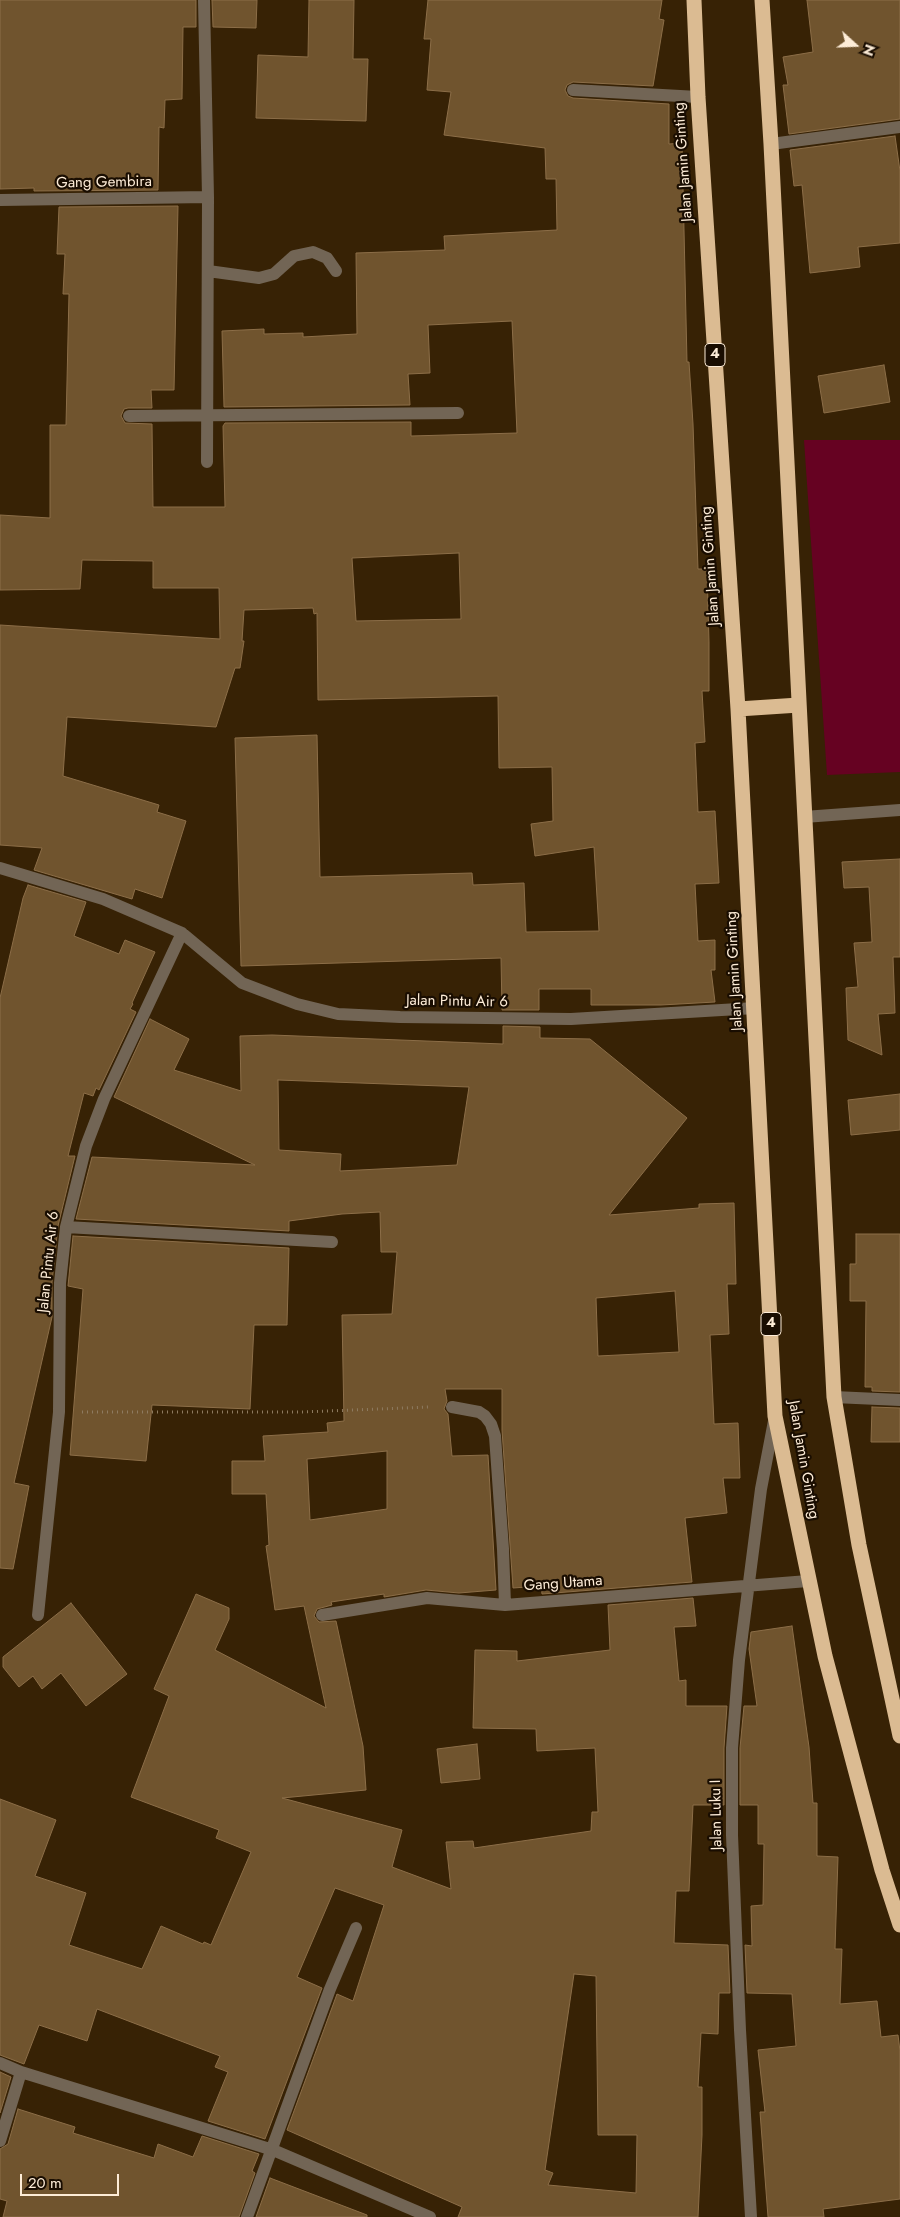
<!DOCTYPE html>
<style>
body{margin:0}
#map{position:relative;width:900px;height:2217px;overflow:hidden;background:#372205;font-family:Jost,sans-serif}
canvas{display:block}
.north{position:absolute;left:830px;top:20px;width:50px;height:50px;-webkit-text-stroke:4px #190d01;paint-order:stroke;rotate:110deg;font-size:14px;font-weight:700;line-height:20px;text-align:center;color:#fdecd7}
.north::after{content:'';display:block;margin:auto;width:18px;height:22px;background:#fdecd7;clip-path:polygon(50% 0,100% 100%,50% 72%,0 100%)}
.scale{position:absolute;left:20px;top:2174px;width:99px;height:22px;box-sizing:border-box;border:2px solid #fdecd7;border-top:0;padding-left:6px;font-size:15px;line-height:18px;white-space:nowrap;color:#fdecd7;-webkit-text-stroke:4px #190d01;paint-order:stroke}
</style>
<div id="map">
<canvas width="900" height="2217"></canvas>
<div class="north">N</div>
<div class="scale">20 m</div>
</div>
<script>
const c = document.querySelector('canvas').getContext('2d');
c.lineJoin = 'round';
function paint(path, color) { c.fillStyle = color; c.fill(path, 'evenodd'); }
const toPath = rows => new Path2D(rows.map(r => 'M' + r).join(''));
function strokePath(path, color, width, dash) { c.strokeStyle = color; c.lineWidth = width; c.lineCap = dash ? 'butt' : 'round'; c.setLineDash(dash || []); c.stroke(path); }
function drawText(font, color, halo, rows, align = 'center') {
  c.font = font + ' Jost,sans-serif'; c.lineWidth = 4.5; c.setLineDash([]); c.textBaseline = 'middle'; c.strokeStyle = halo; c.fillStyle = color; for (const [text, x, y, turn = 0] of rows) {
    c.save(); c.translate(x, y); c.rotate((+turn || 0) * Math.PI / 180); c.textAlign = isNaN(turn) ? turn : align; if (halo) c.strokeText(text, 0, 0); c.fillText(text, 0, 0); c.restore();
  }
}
paint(toPath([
 [804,440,900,440,900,772,827,775]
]), '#660222');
const building = toPath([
 [0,0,196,0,196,27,183,27,182,99,165,100,164,128,159,127,158,190,34,191,34,188,0,189,0,0],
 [212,0,257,0,256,28,213,27,212,0],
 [309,0,354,0,353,59,368,59,366,121,256,118,258,55,308,57,309,0],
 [428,0,662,0,659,19,664,20,653,86,573,82,567,85,565,90,568,96,573,98,669,104,669,144,682,143,687,362,689,362,693,424,698,569,707,569,709,642,709,691,702,691,705,742,695,743,698,812,715,811,719,883,695,884,698,941,715,940,715,970,711,970,715,1002,661,1005,591,1005,591,989,539,989,539,1010,502,1010,501,958,241,966,235,738,317,735,320,877,472,873,473,885,524,883,526,932,599,931,594,847,535,856,531,824,553,821,552,767,499,768,498,696,318,700,317,613,314,614,313,608,244,610,242,641,244,641,240,668,235,668,216,727,67,717,63,776,159,805,157,812,186,821,162,898,135,889,132,899,34,870,42,848,0,845,0,625,220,639,219,588,153,588,153,561,82,560,80,589,0,590,0,515,50,518,50,425,66,425,69,294,63,294,65,254,57,254,59,207,178,206,174,390,151,390,152,408,128,408,124,409,121,416,125,423,152,424,153,507,225,507,223,426,225,423,411,422,411,436,517,433,512,321,428,325,430,373,408,374,410,405,224,407,222,331,264,329,264,334,303,333,303,337,357,334,356,253,445,250,444,236,557,230,556,179,546,179,545,148,444,135,451,92,427,90,431,39,424,39,428,0],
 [459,553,461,619,356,621,352,558,459,553],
 [807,0,900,0,900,119,789,134,783,85,788,85,783,57,813,52,807,0],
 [895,136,900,171,900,243,858,247,860,267,810,273,802,185,794,186,790,150,895,136],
 [884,365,890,402,824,413,818,376,884,365],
 [900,859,900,957,893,957,895,1013,878,1014,882,1055,848,1040,846,988,858,987,854,943,872,942,869,887,844,888,842,862,900,859],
 [28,885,86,902,74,936,119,954,125,940,155,952,132,1003,133,1004,130,1009,136,1012,99,1090,96,1088,93,1096,84,1093,68,1156,75,1156,58,1226,52,1282,52,1317,14,1483,29,1486,13,1569,0,1568,0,998,23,898,28,885],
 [150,1019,189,1039,174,1070,241,1091,240,1036,272,1035,503,1044,503,1026,540,1027,540,1038,590,1039,687,1118,609,1215,699,1208,699,1204,734,1203,736,1284,727,1284,729,1334,710,1335,714,1424,738,1423,740,1478,723,1478,727,1513,685,1518,692,1582,542,1594,541,1586,513,1588,502,1430,502,1389,445,1389,447,1401,444,1409,448,1414,452,1456,488,1455,496,1590,459,1593,426,1590,384,1597,384,1594,331,1602,332,1605,317,1609,314,1616,319,1622,336,1621,363,1746,366,1790,282,1798,402,1830,392,1867,451,1889,446,1842,473,1841,474,1848,591,1831,592,1812,598,1812,595,1748,537,1751,536,1729,473,1728,475,1650,517,1651,517,1661,610,1650,608,1605,693,1598,696,1626,674,1627,679,1681,686,1680,686,1706,727,1706,724,1748,724,1805,693,1805,689,1891,676,1891,674,1943,728,1945,730,1993,719,1993,718,2034,701,2033,698,2087,702,2087,702,2135,698,2217,458,2217,462,2207,287,2130,337,1994,353,2001,384,1905,335,1888,297,1977,322,1988,265,2139,208,2121,228,2072,215,2067,220,2056,97,2009,87,2041,39,2025,24,2064,0,2055,0,1799,56,1820,35,1876,86,1893,69,1945,142,1969,161,1926,203,1944,204,1942,211,1945,251,1852,216,1838,219,1830,131,1797,169,1696,154,1689,196,1594,229,1608,229,1619,215,1650,326,1708,304,1606,275,1610,266,1546,269,1545,266,1494,232,1494,232,1461,265,1461,263,1436,328,1432,327,1423,344,1421,342,1315,392,1314,397,1252,381,1252,380,1212,342,1214,289,1221,289,1231,76,1219,92,1157,255,1165,114,1097,150,1019],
 [278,1080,469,1087,457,1165,340,1171,341,1154,279,1150,278,1080],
 [675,1291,679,1352,598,1356,596,1298,675,1291],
 [387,1451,387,1509,310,1520,307,1459,387,1451],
 [574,1974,596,1976,598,2135,637,2135,636,2193,548,2185,553,2173,545,2170,574,1974],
 [900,1094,900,1130,851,1135,848,1100,900,1094],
 [856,1234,900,1234,900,1392,872,1391,872,1387,865,1387,866,1301,850,1301,850,1264,856,1264,856,1234],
 [73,1236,289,1248,287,1325,254,1325,250,1409,152,1405,146,1461,70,1455,83,1289,68,1286,73,1236],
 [872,1407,900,1408,900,1442,871,1442,872,1407],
 [71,1603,127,1674,86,1706,61,1673,42,1689,33,1676,19,1687,3,1667,3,1657,71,1603],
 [792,1626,809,1747,813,1803,817,1803,817,1856,838,1857,835,1949,842,1949,840,2004,877,2001,881,2037,898,2035,900,2051,900,2199,823,2209,824,2217,768,2217,760,2112,765,2112,758,2050,796,2046,792,1994,747,1993,745,1945,752,1946,751,1906,763,1905,764,1844,758,1844,758,1805,740,1805,740,1748,744,1706,757,1706,749,1649,751,1632,792,1626],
 [477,1744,480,1779,441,1783,437,1749,477,1744],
 [0,2072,11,2077,0,2113,0,2072],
 [18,2109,75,2127,73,2133,154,2158,158,2144,193,2157,202,2136,259,2154,252,2171,255,2173,239,2217,3,2217,7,2201,0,2199,0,2149,8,2144,18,2109],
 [270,2178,367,2215,367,2217,256,2217,270,2178]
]);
paint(building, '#70542e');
strokePath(building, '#8c6e48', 1);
strokePath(toPath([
 [82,1412,302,1412,430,1407]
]), '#8e7b61', 3, [1, 4]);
strokePath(toPath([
 [204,0,208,197,207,462],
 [573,90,698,97],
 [771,144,900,127],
 [0,200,208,197],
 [208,271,259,278,274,274,294,256,313,252,327,258,336,271],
 [129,416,458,413],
 [804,817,900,810],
 [0,868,103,899,182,933,242,983,297,1004,338,1014,400,1017,571,1019,755,1008],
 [66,1227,332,1242],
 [834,1397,900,1400],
 [452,1407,479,1412,485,1416,491,1424,495,1436,503,1549,505,1605],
 [38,1615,59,1412,60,1283,66,1227,86,1146,104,1099,182,933],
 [322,1615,427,1598,505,1605,808,1581],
 [0,2063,21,2072,273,2150,430,2217],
 [0,2141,21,2072],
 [247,2217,330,1989,356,1928],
 [751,2217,740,2030,732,1835,732,1748,739,1660,761,1489,774,1421]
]), '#726555', 12);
strokePath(toPath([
 [694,0,698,97,738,709,775,1416,825,1656,882,1870,900,1925],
 [762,0,771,144,834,1397,859,1545,900,1736],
 [738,709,799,705]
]), '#dbbb92', 15);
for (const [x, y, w] of [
 [715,355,20],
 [771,1324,20]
]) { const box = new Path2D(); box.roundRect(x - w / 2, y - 11.5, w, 23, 4); c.fillStyle = '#190d01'; c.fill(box); strokePath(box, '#fdecd7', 1); }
drawText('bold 14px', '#fdecd7', null, [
 ["4",715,355],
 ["4",771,1324]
]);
drawText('15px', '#fdecd7', '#190d01', [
 ["Jalan Jamin Ginting",684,162,-94],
 ["Gang Gembira",104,183,-1],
 ["Jalan Jamin Ginting",711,566,-94],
 ["Jalan Jamin Ginting",735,971,-93],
 ["Jalan Pintu Air 6",457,1002,1],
 ["Jalan Pintu Air 6",49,1262,-84],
 ["Jalan Jamin Ginting",803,1460,80],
 ["Gang Utama",563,1584,-4],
 ["Jalan Luku I",717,1815,-91]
]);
</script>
